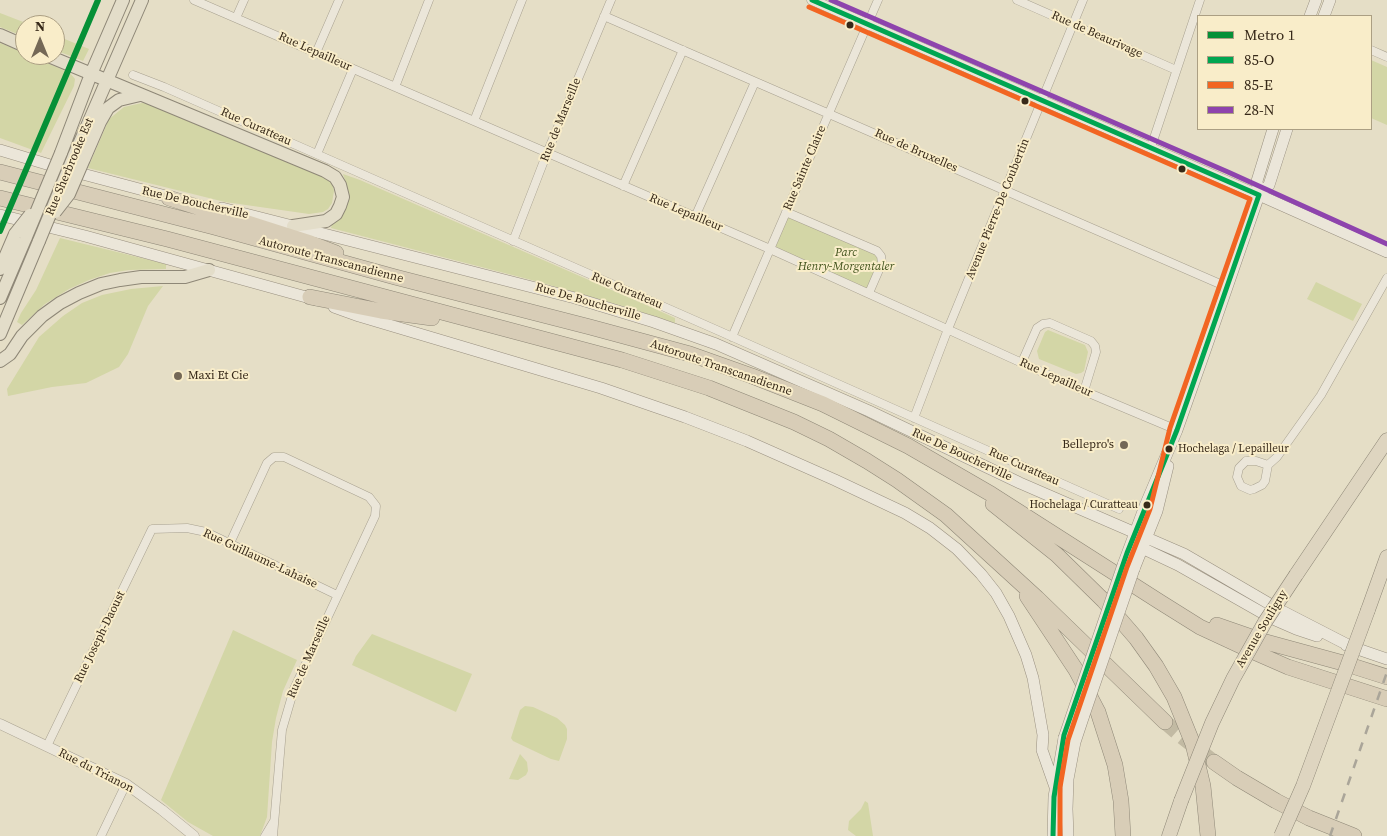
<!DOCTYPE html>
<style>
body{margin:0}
#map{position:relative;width:1387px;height:836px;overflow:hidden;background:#e5dec6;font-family:"Source Serif 4",serif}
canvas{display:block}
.legend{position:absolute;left:1197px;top:15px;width:175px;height:115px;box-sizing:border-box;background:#f9edc9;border:1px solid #ab9f83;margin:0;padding:6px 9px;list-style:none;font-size:15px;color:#372919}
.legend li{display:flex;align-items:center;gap:10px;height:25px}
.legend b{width:25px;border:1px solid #ab9f83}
.north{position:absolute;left:15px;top:15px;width:50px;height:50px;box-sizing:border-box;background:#f9edc9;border:1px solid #ab9f83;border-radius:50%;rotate:0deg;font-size:14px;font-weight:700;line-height:20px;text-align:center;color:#372919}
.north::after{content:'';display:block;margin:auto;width:18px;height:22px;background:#746856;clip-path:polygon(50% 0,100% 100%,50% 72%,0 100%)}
</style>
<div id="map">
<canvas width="1387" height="836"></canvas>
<ul class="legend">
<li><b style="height:6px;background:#069037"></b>Metro 1</li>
<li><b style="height:6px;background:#00a651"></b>85-O</li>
<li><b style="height:6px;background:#f26522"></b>85-E</li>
<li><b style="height:6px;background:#8e44ad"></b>28-N</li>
</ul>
<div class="north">N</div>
</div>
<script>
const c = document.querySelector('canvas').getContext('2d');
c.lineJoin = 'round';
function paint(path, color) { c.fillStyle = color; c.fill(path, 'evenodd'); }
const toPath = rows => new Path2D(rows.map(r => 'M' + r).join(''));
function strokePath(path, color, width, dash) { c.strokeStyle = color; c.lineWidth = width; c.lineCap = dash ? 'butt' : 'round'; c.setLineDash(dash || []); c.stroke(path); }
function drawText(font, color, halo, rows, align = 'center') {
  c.font = font + ' "Source Serif 4",serif'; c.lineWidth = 4; c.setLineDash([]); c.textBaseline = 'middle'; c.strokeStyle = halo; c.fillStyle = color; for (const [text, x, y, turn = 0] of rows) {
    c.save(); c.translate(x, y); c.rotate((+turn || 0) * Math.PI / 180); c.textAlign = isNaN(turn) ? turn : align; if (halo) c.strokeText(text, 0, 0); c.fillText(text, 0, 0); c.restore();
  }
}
paint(toPath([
 [0,13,31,25,25,25,25,37,0,27],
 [55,35,89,49,83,61,55,50],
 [0,43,25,53,25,55,29,55,70,73,75,79,74,86,41,153,0,138],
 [1371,60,1387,67,1387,125,1371,118],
 [142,103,151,104,328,178,332,183,334,191,332,203,328,209,323,212,309,214,225,202,88,168,109,119,124,107],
 [343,174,360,180,653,308,675,318,675,323,629,308,539,282,331,228,332,224,345,210,347,203,348,190],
 [786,212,881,256,869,293,770,249],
 [60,238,166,264,166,269,129,270,110,273,89,280,69,289,45,304,22,325,17,322,21,313,36,290],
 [1316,282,1362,304,1353,321,1307,299],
 [163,286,148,306,128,354,119,367,86,383,52,387,8,396,7,389,39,337,63,316,82,303,102,295,131,289],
 [1048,330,1085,345,1088,352,1084,371,1081,373,1076,374,1039,359,1037,351,1045,332],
 [233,630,297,660,283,691,276,718,272,742,267,817,260,836,213,836,188,822,161,800],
 [372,634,472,674,456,712,352,665,356,656],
 [525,706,533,707,557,718,565,725,567,729,567,739,559,761,551,759,513,741,511,738,520,710],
 [520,754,527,762,528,771,526,775,518,780,509,779],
 [865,801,868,803,873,836,856,836,848,830,849,821,861,809]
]), '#d3d6a6');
strokePath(toPath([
 [1165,722,1181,736,1214,762]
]), '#c2baa3', 15, [15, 8]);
const minor = toPath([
 [194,0,770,249,1084,391,1177,430],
 [1017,0,1176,70],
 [604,16,1227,287],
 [236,18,244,0],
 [1371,50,1387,57],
 [316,53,339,0],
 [133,75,164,87,719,331,1119,509],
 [395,87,429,0],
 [474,121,522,0],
 [1151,147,1200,0],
 [317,154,353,69],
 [623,186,683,50],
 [786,212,877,251,881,256,882,263,869,293],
 [695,217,755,82],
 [513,241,547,153,611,0],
 [732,337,878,0],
 [1022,362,1037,328,1043,324,1050,323,1091,341,1095,346,1096,352,1084,391],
 [914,418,948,329,1083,0],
 [1246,461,1256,461,1268,465,1265,481,1262,485,1254,489,1250,490,1241,486,1237,477,1239,468,1246,461],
 [1268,465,1277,457,1321,395,1387,278],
 [230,543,267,463,274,457,284,457,369,497,376,506,375,516,294,689,282,730,273,836],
 [47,746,152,529,187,528,206,532,337,595],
 [101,836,126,784],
 [265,836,274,821]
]);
const tertiary = toPath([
 [812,0,1259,195],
 [0,724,126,784,162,810,194,836]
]);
const secondary = toPath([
 [1310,16,1316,0],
 [1324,16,1330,0],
 [0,150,60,168,177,199],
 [1259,195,1387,252],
 [1259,195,1269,185,1287,129],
 [222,208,575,298,654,322,716,344,869,411,1020,483,1184,554,1280,610,1350,646],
 [0,215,85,236,317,300],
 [334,307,359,316,601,388,685,417,747,441,835,480,905,513,930,528,957,549,981,574,996,593,1009,616,1026,655,1033,678,1043,735,1042,750,1055,787],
 [1135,532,1142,548,1178,565,1273,619,1296,629,1317,636],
 [1123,565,1145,506,1177,430,1206,348,1259,195,1257,181,1273,129],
 [1134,569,1157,511,1168,466],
 [1346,645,1387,659],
 [1053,836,1054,797,1064,738],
 [1068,836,1067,809,1068,779,1075,742,1084,715]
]);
const primary = toPath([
 [0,35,25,46],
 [46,55,325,171,335,177,340,185,343,197,340,206,336,214,326,221,293,226],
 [61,153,91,74,123,0],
 [74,156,142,0],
 [84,159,100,122,108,108,119,100,140,95],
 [0,269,15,234],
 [0,298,26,237],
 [0,334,39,241],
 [0,361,10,354,22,336,42,316,60,303,79,293,101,284,120,280,141,277,185,277,209,270]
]);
const trunk = toPath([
 [1296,575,1387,440],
 [1368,610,1387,557],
 [1169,836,1181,801]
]);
const motorway = toPath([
 [0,172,214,227,395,277,590,327,690,354,752,376,823,404,908,446,991,494,1160,602,1200,627,1256,653,1288,667,1387,699],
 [0,198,167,239,622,360,709,388,794,422,829,439,867,461,897,480,946,515,1037,598,1165,722],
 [169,198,310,243,336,253],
 [310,297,381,311,432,318],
 [993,504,1057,555,1104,601,1136,638,1156,666,1174,697,1193,744,1203,786,1208,836],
 [1027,596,1076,670,1098,712,1115,765,1121,801,1123,836],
 [1217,625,1266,642,1343,663,1387,677],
 [1214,762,1237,778,1276,801,1309,818,1354,836]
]);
strokePath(minor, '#a8a190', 9);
strokePath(tertiary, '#a8a190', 11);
strokePath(secondary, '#999080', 12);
strokePath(primary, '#8e8777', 14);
strokePath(trunk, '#8e8777', 15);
strokePath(motorway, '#8e8777', 16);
strokePath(minor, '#ebe6d9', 8);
strokePath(tertiary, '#ebe6d9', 10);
strokePath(secondary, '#ebe6d9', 11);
strokePath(primary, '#e3ddc9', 12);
strokePath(trunk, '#ded5c0', 14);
strokePath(motorway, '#d8cdb7', 15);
strokePath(toPath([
 [1330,836,1387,672]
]), '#aaa599', 2.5, [9, 9]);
const secondaryBridge = toPath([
 [1084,715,1134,569],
 [1064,738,1123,565]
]);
const primaryBridge = toPath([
 [55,212,69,194,84,159],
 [15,234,30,215],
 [26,237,61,153],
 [39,241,74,156]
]);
const trunkBridge = toPath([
 [1181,801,1212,723,1233,679,1265,622,1296,575],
 [1281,836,1303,786,1368,610]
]);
strokePath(secondaryBridge, '#999080', 12, []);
strokePath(primaryBridge, '#8e8777', 14, []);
strokePath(trunkBridge, '#8e8777', 15, []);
strokePath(secondaryBridge, '#ebe6d9', 11);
strokePath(primaryBridge, '#e3ddc9', 12);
strokePath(trunkBridge, '#ded5c0', 14);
strokePath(toPath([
 [812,0,1259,195,1177,430,1127,553,1064,735,1054,797,1053,836]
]), '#00a651', 5);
strokePath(toPath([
 [809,7,1250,199,1170,428,1150,509,1127,567,1068,740,1060,787,1060,836]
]), '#f26522', 5);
strokePath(toPath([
 [831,0,1228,172,1387,244]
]), '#8e44ad', 5);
strokePath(toPath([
 [0,231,98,0]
]), '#069037', 6);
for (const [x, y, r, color] of [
 [850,25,4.5,"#372919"],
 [1025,101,4.5,"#372919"],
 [1182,169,4.5,"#372919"],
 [178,376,5,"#746856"],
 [1124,445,5,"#746856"],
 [1169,449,4.5,"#372919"],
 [1147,505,4.5,"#372919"]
]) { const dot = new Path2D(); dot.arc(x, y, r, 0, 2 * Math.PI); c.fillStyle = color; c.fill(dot); strokePath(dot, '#f9edc9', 2); }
drawText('11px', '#372919', '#f9edc9', [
 ["Hochelaga / Lepailleur",1178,449],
 ["Hochelaga / Curatteau",1138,505,"right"]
], 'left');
drawText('12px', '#372919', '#f9edc9', [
 ["Rue de Beaurivage",1097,35,24],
 ["Rue Lepailleur",315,52,24],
 ["Rue de Marseille",561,120,-68],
 ["Rue Curatteau",256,127,24],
 ["Rue de Bruxelles",916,151,24],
 ["Rue Sherbrooke Est",70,167,-67],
 ["Rue Sainte Claire",805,168,-67],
 ["Rue De Boucherville",195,203,13],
 ["Avenue Pierre-De Coubertin",998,209,-68],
 ["Rue Lepailleur",686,213,23],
 ["Autoroute Transcanadienne",331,260,15],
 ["Rue Curatteau",627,291,23],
 ["Rue De Boucherville",588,302,16],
 ["Autoroute Transcanadienne",721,368,19],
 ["Rue Lepailleur",1056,378,24],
 ["Rue De Boucherville",962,455,25],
 ["Rue Curatteau",1024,467,24],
 ["Rue Guillaume-Lahaise",260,559,25],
 ["Avenue Souligny",1262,629,-59],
 ["Rue Joseph-Daoust",100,637,-64],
 ["Rue de Marseille",309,657,-66],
 ["Rue du Trianon",96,771,27]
]);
drawText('italic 12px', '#44551e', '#f9edc9', [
 ["Parc",846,253],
 ["Henry-Morgentaler",846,267]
]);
drawText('12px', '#372919', '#f9edc9', [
 ["Maxi Et Cie",188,376],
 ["Bellepro's",1114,445,"right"]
], 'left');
</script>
